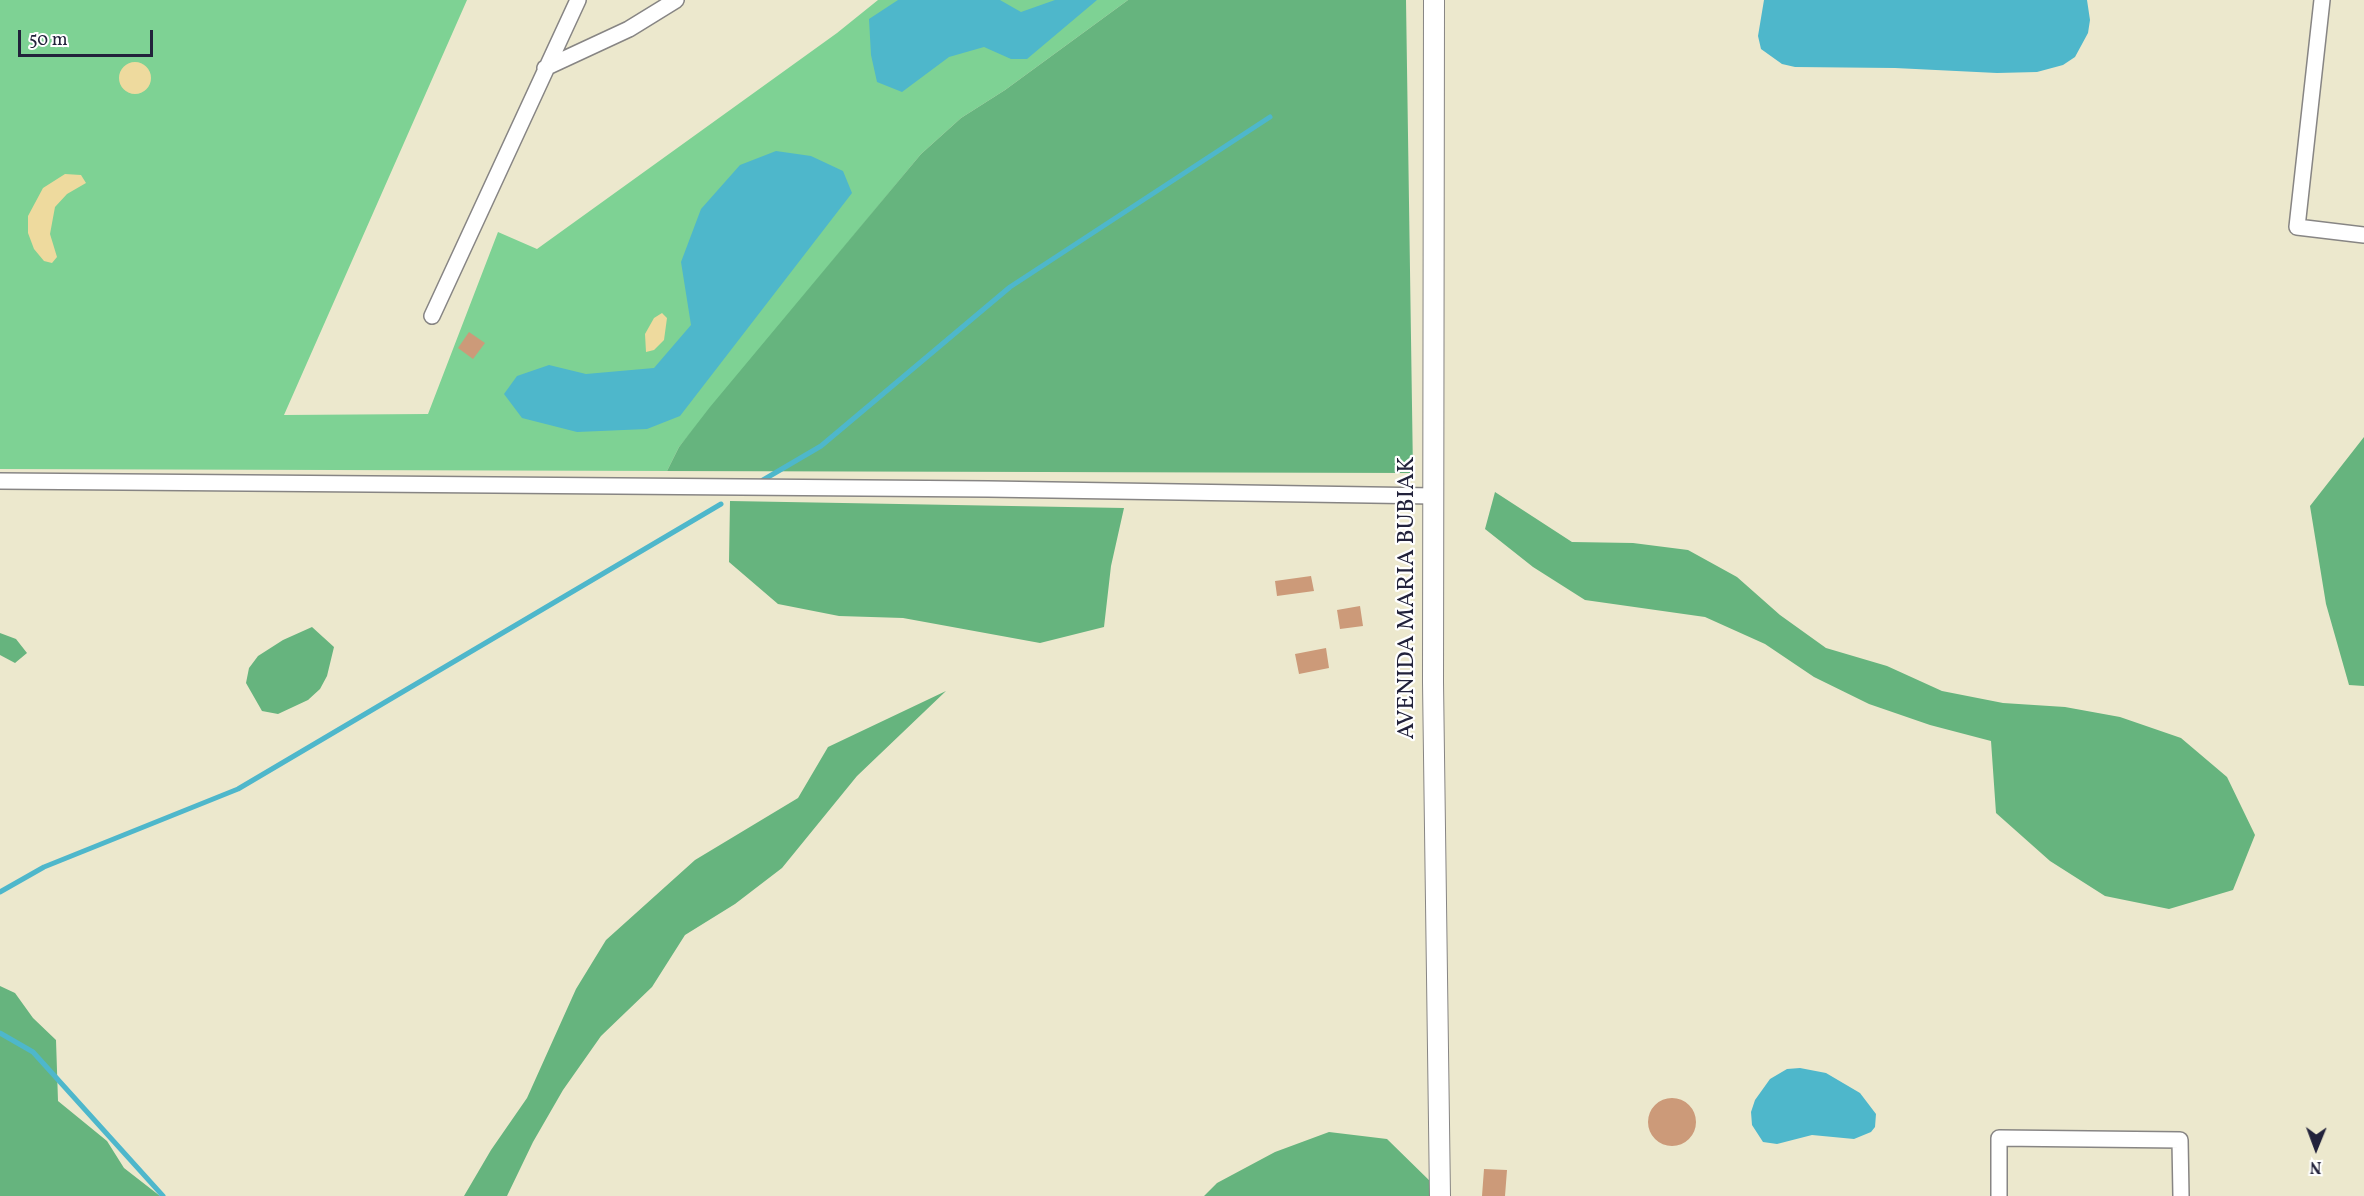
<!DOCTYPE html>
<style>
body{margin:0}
#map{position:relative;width:2364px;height:1196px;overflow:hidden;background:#ece8cd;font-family:Vollkorn,serif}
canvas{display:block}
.north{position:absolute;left:2286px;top:1118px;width:60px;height:60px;-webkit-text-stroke:4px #fff;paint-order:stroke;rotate:181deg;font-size:16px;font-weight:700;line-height:24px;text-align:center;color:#22223b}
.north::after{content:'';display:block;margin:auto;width:21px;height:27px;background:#22223b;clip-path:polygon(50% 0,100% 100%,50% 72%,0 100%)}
.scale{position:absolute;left:18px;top:30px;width:135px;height:27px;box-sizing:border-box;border:3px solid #22223b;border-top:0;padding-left:8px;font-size:18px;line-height:21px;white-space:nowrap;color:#22223b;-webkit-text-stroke:4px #fff;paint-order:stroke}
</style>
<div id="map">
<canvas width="2364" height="1196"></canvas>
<div class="north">N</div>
<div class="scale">50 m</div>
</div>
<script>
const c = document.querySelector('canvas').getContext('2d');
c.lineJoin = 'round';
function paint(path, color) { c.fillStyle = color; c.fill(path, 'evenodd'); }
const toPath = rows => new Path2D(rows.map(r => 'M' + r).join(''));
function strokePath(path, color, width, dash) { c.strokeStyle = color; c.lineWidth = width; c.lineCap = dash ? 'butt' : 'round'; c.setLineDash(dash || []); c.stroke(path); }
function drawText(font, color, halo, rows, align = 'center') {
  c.font = font + ' Vollkorn,serif'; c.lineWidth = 4.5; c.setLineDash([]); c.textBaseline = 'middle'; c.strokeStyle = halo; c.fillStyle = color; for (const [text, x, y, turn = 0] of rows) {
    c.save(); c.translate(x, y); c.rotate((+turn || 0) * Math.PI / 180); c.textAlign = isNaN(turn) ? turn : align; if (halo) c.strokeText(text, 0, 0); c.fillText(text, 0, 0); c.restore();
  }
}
paint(toPath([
 [0,0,467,0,284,415,428,414,498,232,537,249,837,33,878,0,1128,0,1005,90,961,118,921,154,679,447,667,471,0,469]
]), '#7ed294');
paint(toPath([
 [1128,0,1406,0,1413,473,667,471,679,447,710,407,921,154,961,118,1005,90],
 [2364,437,2364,686,2349,685,2326,604,2310,506],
 [1495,492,1572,542,1633,543,1688,550,1737,577,1780,615,1826,648,1887,666,1942,691,2003,703,2065,707,2120,717,2181,738,2227,777,2255,835,2233,890,2169,909,2105,896,2050,861,1996,813,1991,741,1930,725,1869,704,1814,677,1765,644,1705,617,1585,600,1533,567,1485,529],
 [730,501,1124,508,1111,566,1104,627,1040,643,903,618,839,616,778,604,729,562],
 [312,627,334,647,327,676,320,689,308,700,278,714,262,711,246,683,249,668,258,656,283,640],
 [0,633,16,639,27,653,15,663,0,655],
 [946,691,857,776,782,868,735,904,685,935,652,987,601,1036,563,1090,533,1142,507,1196,464,1196,491,1150,527,1098,576,989,606,940,695,860,798,798,828,747],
 [0,986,15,993,33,1018,56,1040,58,1101,107,1141,124,1168,160,1196,0,1196],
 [1329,1132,1387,1139,1435,1186,1437,1196,1204,1196,1217,1183,1275,1152]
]), '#66b47e');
paint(toPath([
 '119 78a16 16 0 1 1 32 0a16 16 0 1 1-32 0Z',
 [65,174,81,175,86,183,67,194,55,207,50,234,57,257,52,263,44,261,34,249,28,233,28,216,43,188],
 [662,313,667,318,664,340,654,350,646,352,645,334,654,318]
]), '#eeda9e');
paint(toPath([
 [898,0,1000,0,1021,12,1055,0,1097,0,1027,59,1011,59,984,47,949,57,902,92,877,82,871,55,869,19],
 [1764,0,2087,0,2090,20,2088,33,2075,57,2063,65,2037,72,1997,73,1895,68,1795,67,1782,64,1761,49,1758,36],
 [776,151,811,156,843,171,852,193,680,416,647,429,577,432,522,418,504,394,517,376,549,365,586,374,654,368,691,325,681,262,701,209,740,165],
 [1800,1068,1826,1073,1860,1093,1876,1114,1875,1127,1871,1132,1854,1139,1812,1135,1777,1144,1763,1142,1752,1125,1751,1112,1755,1100,1770,1079,1787,1069]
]), '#4eb7cb');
strokePath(toPath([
 [763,480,821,446,1010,287,1270,117],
 [0,892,44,867,238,789,721,504],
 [0,1033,33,1052,163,1196]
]), '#4eb7cb', 5);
paint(toPath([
 [469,332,485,343,473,359,458,348],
 [1311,576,1314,591,1277,596,1275,581],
 [1360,606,1363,626,1340,629,1337,610],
 [1326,648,1329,668,1299,674,1295,654],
 '1648 1122a24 24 0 1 1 48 0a24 24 0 1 1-48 0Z',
 [1484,1169,1507,1170,1505,1196,1482,1196]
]), '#cc9a79');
const minor = toPath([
 [2322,0,2297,227,2364,235],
 [545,68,629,29,676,0],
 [432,316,578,0],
 [0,481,988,489,1434,496],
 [1999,1196,1999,1138,2180,1140,2181,1196]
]);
const tertiary = toPath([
 [1434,0,1433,682,1440,1196]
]);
strokePath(minor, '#878584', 18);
strokePath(tertiary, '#878584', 22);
strokePath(minor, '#fff', 15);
strokePath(tertiary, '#fff', 20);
drawText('24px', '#22223b', '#fff', [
 ["AVENIDA MARIA BUBIAK",1409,598,-90]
]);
</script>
